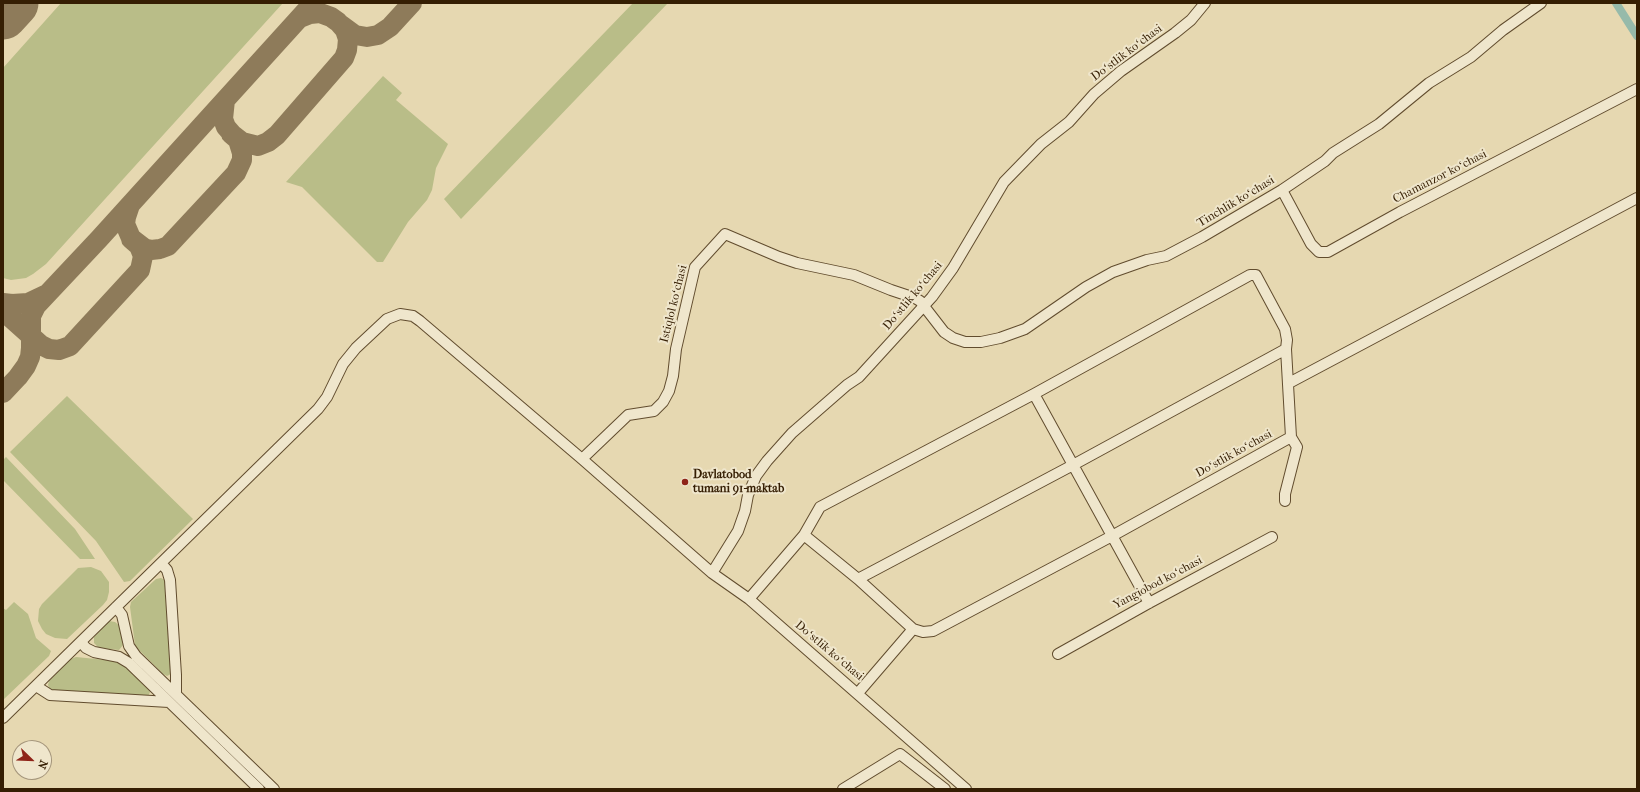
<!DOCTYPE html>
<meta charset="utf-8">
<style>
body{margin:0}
#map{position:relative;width:1640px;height:792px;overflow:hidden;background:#e6d8b1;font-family:"IM FELL French Canon",serif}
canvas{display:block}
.frame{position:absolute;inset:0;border:4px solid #351e03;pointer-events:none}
.north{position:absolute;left:12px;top:740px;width:40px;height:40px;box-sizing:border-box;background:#efe6cc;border:1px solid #a5967c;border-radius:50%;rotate:113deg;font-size:11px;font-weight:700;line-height:16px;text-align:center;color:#351e03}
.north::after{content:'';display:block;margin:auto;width:14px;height:18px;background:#8f2418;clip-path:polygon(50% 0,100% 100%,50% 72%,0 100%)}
</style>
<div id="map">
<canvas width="1640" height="792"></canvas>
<div class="frame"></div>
<div class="north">N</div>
</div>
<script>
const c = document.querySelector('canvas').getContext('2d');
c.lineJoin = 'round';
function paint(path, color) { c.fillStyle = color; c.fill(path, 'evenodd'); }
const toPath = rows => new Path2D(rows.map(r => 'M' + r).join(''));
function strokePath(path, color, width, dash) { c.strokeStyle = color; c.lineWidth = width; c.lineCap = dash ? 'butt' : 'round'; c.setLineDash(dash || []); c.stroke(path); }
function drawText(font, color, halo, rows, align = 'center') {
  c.font = font + ' "IM FELL French Canon",serif'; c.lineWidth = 4; c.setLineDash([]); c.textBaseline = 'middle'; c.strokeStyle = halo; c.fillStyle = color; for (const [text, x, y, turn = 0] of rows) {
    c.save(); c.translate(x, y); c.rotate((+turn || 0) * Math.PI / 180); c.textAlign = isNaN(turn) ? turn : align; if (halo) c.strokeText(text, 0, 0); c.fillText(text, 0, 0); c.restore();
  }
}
paint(toPath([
 [61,3,283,3,46,264,33,274,26,278,11,280,3,278,3,68],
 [633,3,668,3,461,219,444,199],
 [383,76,402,93,396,100,448,144,436,168,432,190,427,200,408,222,383,262,377,262,302,187,286,182],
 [67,396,193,519,130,581,124,582,96,541,10,452],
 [6,457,75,529,95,559,80,559,3,480,3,460],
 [91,567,101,571,109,582,109,592,107,600,103,605,67,639,55,638,46,634,42,629,38,621,39,609,42,604,78,568],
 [161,578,165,580,167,585,171,674,167,676,163,674,139,650,135,645,130,607,131,602,156,579],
 [14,602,28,614,36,638,51,651,49,656,3,700,3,608,6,610],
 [109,621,115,622,120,626,123,645,119,650,99,648,94,643,94,637],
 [76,657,116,661,124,665,148,688,150,692,148,697,55,692,50,690,48,685,49,681,71,659]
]), '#b9bd88');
strokePath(toPath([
 [1616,3,1637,36]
]), '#96baaa', 8);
strokePath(toPath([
 [340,24,355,35,367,37,378,35,390,27,412,3],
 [225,100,223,119,226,127,233,135,242,142,258,146,268,142,277,135,344,58,347,50,348,39,345,30,338,22,331,17,320,13,310,14,300,18],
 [130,205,126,217,125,224,131,238,144,248,151,250,160,249,168,246,236,173,242,160,242,153,238,140,231,134],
 [3,303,12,304,28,303,47,294],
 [3,311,41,345,49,349,59,350,70,346,140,270,143,256,139,246,131,239],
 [3,393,18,377,26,366,30,357,31,348,31,316,36,306,99,239,313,3]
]), '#8e7b5a', 20);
strokePath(toPath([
 [3,15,14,3]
]), '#8e7b5a', 49);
const minor = toPath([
 [1282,190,1311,244,1319,252,1328,252,1400,212,1637,89],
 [1289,383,1637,198],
 [1034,394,1149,603],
 [582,459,628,415,654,411,663,402,669,391,673,376,676,349,695,267,725,234,779,257,797,263,854,275,891,290,915,298,920,301,944,332,953,338,965,342,981,342,1000,338,1025,329,1086,287,1113,272,1147,260,1166,256,1202,237,1282,190,1325,161,1333,153,1379,124,1429,83,1471,57,1503,30,1541,3],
 [1285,501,1285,494,1297,447,1291,437],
 [804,535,858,579,913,629],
 [161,563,167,570,170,580,176,675,176,694],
 [712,573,738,531,745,511,748,495,756,476,767,461,792,433,847,385,859,377,932,297,953,268,1004,182,1041,144,1069,122,1094,94,1121,71,1175,33,1191,20,1205,3],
 [858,579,1073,465,1286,349],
 [749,599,804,535,820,507,1034,394,1250,275,1256,275,1285,329,1287,340,1286,349,1291,437,1112,536,933,631,923,632,913,629,858,693],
 [116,607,122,615,129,646,136,656,274,789],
 [81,642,86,648,94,652,119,657,129,663,259,789],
 [1058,654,1149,603,1272,537],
 [36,686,50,695,169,702],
 [3,718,318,409,327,397,343,364,356,348,387,319,400,314,413,316,420,321,582,459,712,573,749,599,966,789],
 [843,789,900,754,945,789]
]);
strokePath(minor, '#614c2e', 12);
strokePath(minor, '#efe6cc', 10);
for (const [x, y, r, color] of [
 [685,482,4,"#8f2418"]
]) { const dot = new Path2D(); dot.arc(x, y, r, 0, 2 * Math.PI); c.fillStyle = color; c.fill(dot); strokePath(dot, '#efe6cc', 1.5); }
drawText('12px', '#351e03', '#efe6cc', [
 ["Doʻstlik koʻchasi",1127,53,-37],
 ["Chamanzor koʻchasi",1440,177,-27],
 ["Tinchlik koʻchasi",1236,202,-31],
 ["Doʻstlik koʻchasi",913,296,-50],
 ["Istiqlol koʻchasi",674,304,-76],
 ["Doʻstlik koʻchasi",1234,454,-29],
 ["Yangiobod koʻchasi",1158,583,-28],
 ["Doʻstlik koʻchasi",829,651,40]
]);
drawText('bold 12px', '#351e03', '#efe6cc', [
 ["Davlatobod",693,475],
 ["tumani 91-maktab",693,489]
], 'left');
</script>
